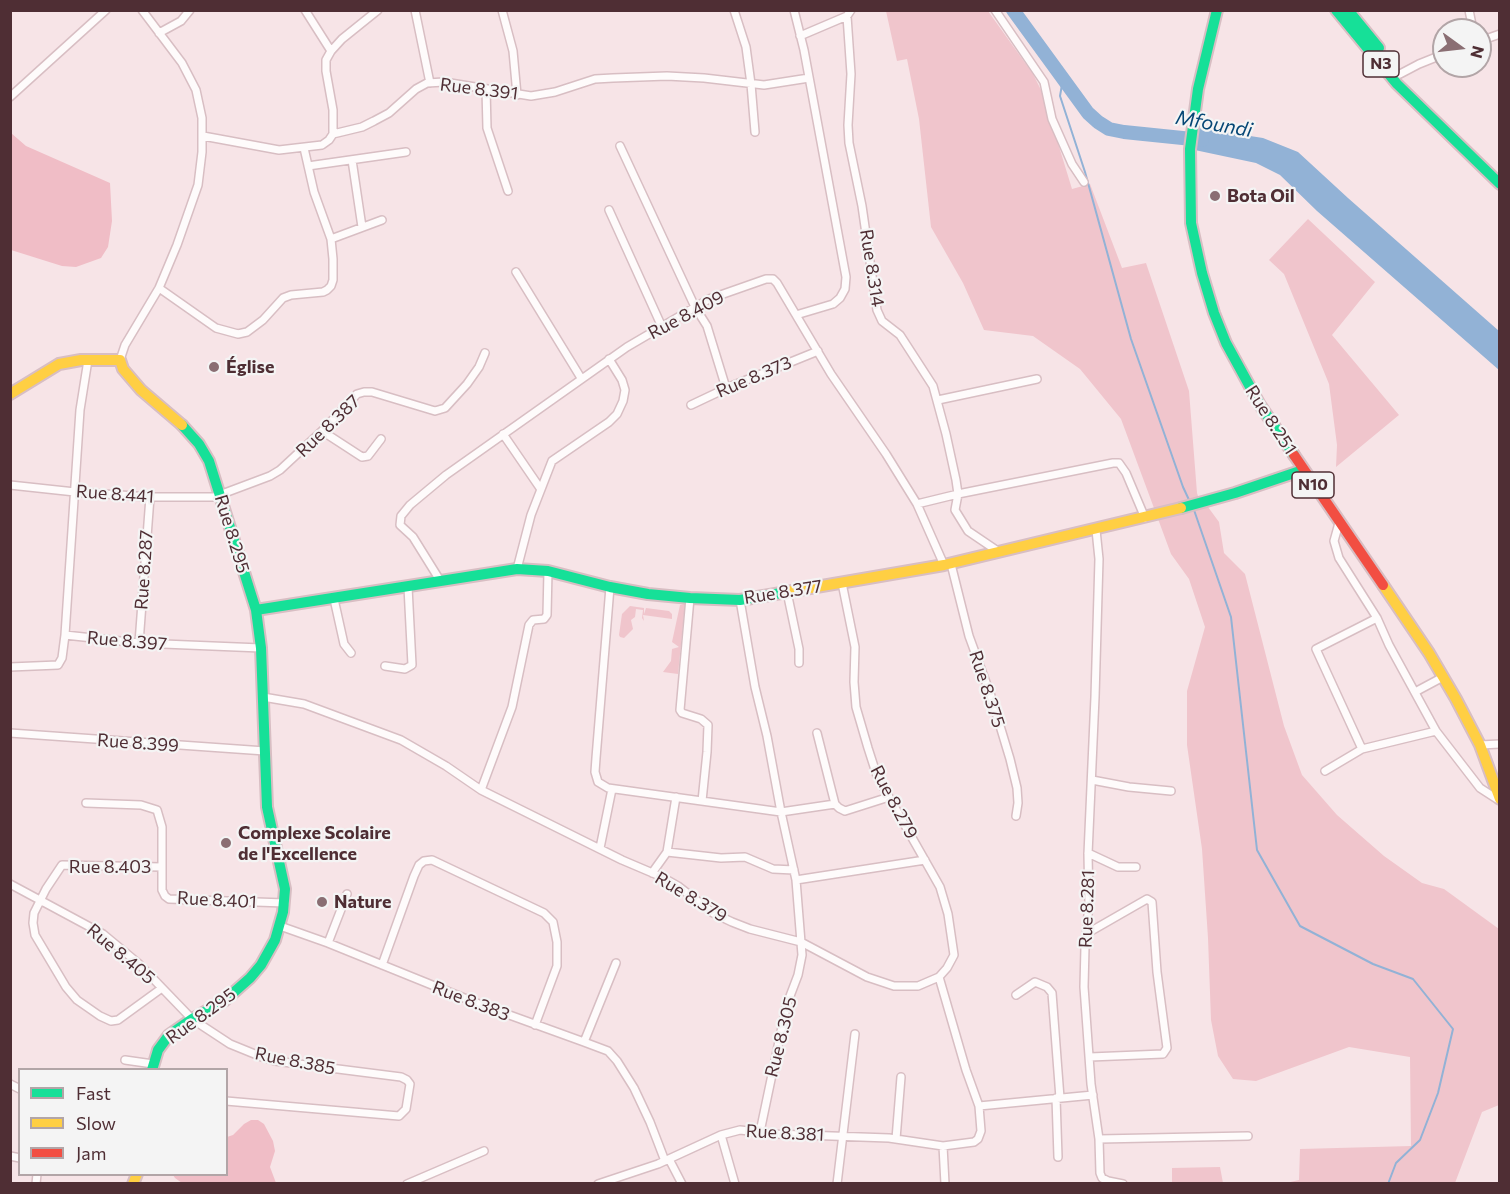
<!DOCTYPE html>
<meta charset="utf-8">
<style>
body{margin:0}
#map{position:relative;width:1510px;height:1194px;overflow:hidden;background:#f7e4e7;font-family:Commissioner,sans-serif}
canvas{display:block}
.frame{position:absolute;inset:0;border:12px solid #4f2e34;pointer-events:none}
.legend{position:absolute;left:18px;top:1068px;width:210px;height:108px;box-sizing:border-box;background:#f4f4f4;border:2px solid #b2a5a7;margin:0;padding:8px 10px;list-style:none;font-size:18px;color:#4f2e34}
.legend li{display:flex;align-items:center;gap:12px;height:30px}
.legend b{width:30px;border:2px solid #b2a5a7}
.north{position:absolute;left:1432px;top:18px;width:60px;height:60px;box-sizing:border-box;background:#f4f4f4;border:2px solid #b2a5a7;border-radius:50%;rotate:105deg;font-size:16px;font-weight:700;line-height:24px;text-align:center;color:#4f2e34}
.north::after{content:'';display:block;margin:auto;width:21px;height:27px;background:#8a6e73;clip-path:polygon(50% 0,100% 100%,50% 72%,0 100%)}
</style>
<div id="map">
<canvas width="1510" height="1194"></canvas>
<div class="frame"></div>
<ul class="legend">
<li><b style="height:8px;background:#16e098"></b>Fast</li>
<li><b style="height:8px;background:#ffcf43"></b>Slow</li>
<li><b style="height:8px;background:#f24e42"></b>Jam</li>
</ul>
<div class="north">N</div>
</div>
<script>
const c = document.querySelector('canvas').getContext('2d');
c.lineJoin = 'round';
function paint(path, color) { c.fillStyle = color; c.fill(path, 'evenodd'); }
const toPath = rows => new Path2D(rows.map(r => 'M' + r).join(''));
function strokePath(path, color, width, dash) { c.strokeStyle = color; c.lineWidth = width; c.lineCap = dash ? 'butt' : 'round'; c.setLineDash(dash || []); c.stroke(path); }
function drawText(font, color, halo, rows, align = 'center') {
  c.font = font + ' Commissioner,sans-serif'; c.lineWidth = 4.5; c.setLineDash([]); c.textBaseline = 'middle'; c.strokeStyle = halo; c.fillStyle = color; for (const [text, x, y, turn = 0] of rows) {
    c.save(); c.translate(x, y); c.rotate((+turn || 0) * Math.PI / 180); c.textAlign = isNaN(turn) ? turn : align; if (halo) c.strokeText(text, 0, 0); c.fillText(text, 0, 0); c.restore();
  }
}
paint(toPath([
 [886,11,988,11,1033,74,1043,94,1072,189,1090,184,1122,268,1146,263,1189,391,1197,493,1201,505,1208,507,1219,522,1224,553,1245,574,1284,726,1302,775,1337,815,1384,856,1422,883,1444,889,1499,929,1499,1105,1482,1112,1455,1183,1286,1183,1299,1180,1300,1149,1411,1146,1410,1057,1349,1047,1256,1081,1233,1079,1218,1056,1211,1020,1208,938,1202,849,1187,745,1187,691,1205,627,1189,579,1171,554,1121,419,1080,369,1033,336,984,330,963,283,931,227,919,119,907,59,897,61],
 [1308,219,1375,282,1332,335,1399,415,1336,467,1337,445,1329,384,1284,274,1269,260],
 [684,604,685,604,678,674,663,672,671,661,672,649,679,647,672,642,680,605],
 [630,606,644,608,644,614,646,608,669,611,672,614,672,619,643,615,644,621,642,618,643,610,636,609,635,617,631,620,633,629,624,638,620,637,619,635,622,614],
 [1220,1167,1223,1183,1172,1183,1172,1168]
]), '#f0c5cc');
paint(toPath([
 [11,133,26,146,110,183,112,221,108,247,101,258,76,267,62,266,11,250],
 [251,1120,258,1120,264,1124,273,1141,275,1151,270,1167,276,1183,182,1183,175,1178,173,1175,226,1174,227,1137,233,1135,244,1124]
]), '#f0bdc6');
paint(toPath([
 [1192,127,1263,138,1298,152,1348,198,1499,331,1499,370,1317,211,1280,175,1256,163,1190,149]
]), '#92b2d6');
strokePath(toPath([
 [1063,79,1060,96,1085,172,1131,339,1183,487,1190,502],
 [1194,510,1231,617,1257,850,1300,926,1373,964,1413,979,1453,1029,1438,1093,1420,1140,1396,1163,1388,1184]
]), '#92b2d6', 2);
strokePath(toPath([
 [1013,10,1088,113,1098,122,1109,129,1124,132,1202,140]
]), '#92b2d6', 14);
const street = toPath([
 [305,10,331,51],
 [415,10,430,83],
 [502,10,513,51,517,95],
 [734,10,746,47,751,84,755,132],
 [794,10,804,50,846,277,845,289,840,298,833,304,796,315],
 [995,10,1044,82,1052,119,1072,164,1084,182],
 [1469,10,1473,30],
 [847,16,851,74,848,125,849,143,862,206,877,310,882,321,900,335,933,386,946,434,956,480,958,494,955,510,968,531,999,552],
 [159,33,181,21,190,10],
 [800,36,847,16,851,10],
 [1480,41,1500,34],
 [1400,74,1419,64,1444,54],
 [486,89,487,128,508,191],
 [10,97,106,10],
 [333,134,333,110,326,71,326,60,331,51,342,39,378,10],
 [203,136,279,150,322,145,329,140,333,134,362,127,374,121,389,113,416,89,427,83,444,82,531,96,555,92,595,79,613,78,667,76,704,78,764,85,809,78],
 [620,146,695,307,707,326,726,388],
 [304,148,314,192,331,239],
 [352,160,362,227],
 [308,166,406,152],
 [609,210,662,327],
 [516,272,581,378],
 [159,288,216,328,238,334,247,332,263,320,283,298,291,295,323,292,327,290,331,286,333,280,333,259,331,239,382,220],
 [88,360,80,410,65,635,139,643,261,648],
 [120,360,125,345,159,288,177,245,198,185,202,152,202,118,196,90,182,63,142,10],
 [938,400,1037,379],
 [691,405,729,387,818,351],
 [322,431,362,457,368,456,381,439],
 [503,434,540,488],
 [10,485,75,492,150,497,214,497,270,476,280,470,322,431,357,394,364,392,372,392,435,411,445,408,467,384,479,367,485,353],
 [917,504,958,494,1113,463,1119,463,1126,473,1145,518],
 [1339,523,1334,541,1339,558,1377,618,1389,645,1436,731,1480,788,1497,799],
 [1096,530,1099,559,1095,697,1088,854,1089,904,1085,947,1084,987,1091,1084,1099,1139,1248,1136],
 [951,564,969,636,991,696,1010,759,1017,788,1018,803,1016,816],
 [517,569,531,515,552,461,609,422,617,414,623,401,625,390,622,380,609,359],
 [441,582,413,537,400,525,401,516,410,505,446,475,627,347,709,299,766,279,773,279,777,283,831,374,886,454,917,504,944,565],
 [842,583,855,647,854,682,856,707,868,748,877,776,940,887,948,914,954,955,947,968,939,977],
 [610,587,596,758,595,772,598,782,608,788,781,812,835,804],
 [787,592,799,649,799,663],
 [690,598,680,710,682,713,701,719,708,725,707,752,702,801],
 [334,599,344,644,351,653],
 [740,600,755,687,767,736,781,812,796,880,802,955,798,975,787,1004,782,1027,760,1132],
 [139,643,150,497],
 [385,666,405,669,412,665,408,587],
 [10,667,58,665,62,658,65,635],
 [1415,692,1443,677],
 [263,697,304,704,401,740,446,766,481,790,622,860,662,877,678,886,713,913,732,922,750,929,801,942,867,977,894,986,918,986,939,977,966,1070,979,1106,981,1131,978,1139,974,1142,943,1146],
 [10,733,265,751],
 [817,733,835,804,839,808,845,811,889,797],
 [1480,745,1500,744],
 [1362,749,1316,649,1377,618],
 [1325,771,1362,749,1436,731],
 [1092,780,1129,787,1171,791],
 [481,790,512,707,529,625,533,620,544,619,547,615,548,571],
 [86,803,141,805,157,810,162,827,162,890,165,896,169,899,285,903],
 [600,848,612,789],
 [667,852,721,858,745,857,773,869,794,870],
 [1088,853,1118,867,1136,867],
 [162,867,62,865,46,889,34,913,33,923,35,935,66,987,77,1000,100,1016,111,1021,118,1020,162,988],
 [652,873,667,852,676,797],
 [796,880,925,860],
 [10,884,103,934,138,963,192,1019,230,1044,262,1057,275,1061,401,1077,407,1080,410,1084,406,1109,399,1116,226,1101],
 [280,926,328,943,479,1004,584,1042,616,963],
 [1086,934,1147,899,1152,902,1157,972,1167,1048,1163,1054,1090,1057],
 [328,943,347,894],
 [382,965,414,876,419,865,424,861,432,860,544,913,553,922,557,942,557,966,535,1025],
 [1016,995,1035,982,1047,987,1052,993,1060,1098],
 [584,1042,608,1051,617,1061,634,1088,650,1122,665,1161],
 [125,1060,153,1064],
 [10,1084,20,1089],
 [1056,1098,1058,1157],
 [979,1106,1093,1095],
 [721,1135,735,1184],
 [896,1139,901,1077],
 [1099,1139,1100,1173,1102,1178,1108,1181,1123,1184],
 [10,1156,20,1158],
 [669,1159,682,1184],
 [36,1184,37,1174],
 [407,1184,484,1151],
 [598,1184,658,1164,721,1135,740,1130,775,1134,889,1138,943,1146,945,1184],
 [837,1184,855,1034]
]);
const fast = toPath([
 [1217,10,1198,89,1190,149,1191,223,1202,273,1214,313,1226,343,1260,405,1294,455],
 [1336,10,1397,84,1500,184],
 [1348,10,1379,48],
 [1181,508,1235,493,1303,470],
 [256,610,517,569,548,571,610,587,648,594,690,598,740,600,787,592],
 [152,1070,158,1050,169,1035,192,1019,224,1001,250,978,261,965,275,940,283,912,285,889,267,807,261,648,256,610,209,461,199,444,182,425]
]);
const slow = toPath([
 [10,394,59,364,81,360,120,360,123,369,141,390,182,425],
 [1383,585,1429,653,1456,699,1480,745,1500,799],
 [787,592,944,565,1181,508],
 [133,1184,137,1174]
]);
const jam = toPath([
 [1294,455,1383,585]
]);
strokePath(street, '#d8bec3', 10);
strokePath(fast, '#d8bec3', 14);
strokePath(slow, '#d8bec3', 14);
strokePath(jam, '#d8bec3', 14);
strokePath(street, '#fefbfb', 7);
strokePath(fast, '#16e098', 10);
strokePath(slow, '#ffcf43', 10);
strokePath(jam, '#f24e42', 10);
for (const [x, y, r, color] of [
 [1215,196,6,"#8a6e73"],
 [214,367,6,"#8a6e73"],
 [226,843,6,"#8a6e73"],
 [322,902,6,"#8a6e73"]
]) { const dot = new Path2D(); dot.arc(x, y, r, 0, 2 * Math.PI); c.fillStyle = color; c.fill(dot); strokePath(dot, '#f4f4f4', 2); }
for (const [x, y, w] of [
 [1381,64,36],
 [1313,485,42]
]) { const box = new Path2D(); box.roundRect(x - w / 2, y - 13, w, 26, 4.5); c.fillStyle = '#f4f4f4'; c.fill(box); strokePath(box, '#4f2e34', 1.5); }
drawText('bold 16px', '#4f2e34', null, [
 ["N3",1381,64],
 ["N10",1313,485]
]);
drawText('18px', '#4f2e34', '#f4f4f4', [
 ["Rue 8.391",479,89,7],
 ["Rue 8.314",872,268,81],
 ["Rue 8.409",686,315,-28],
 ["Rue 8.373",754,377,-23],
 ["Rue 8.251",1271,420,57],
 ["Rue 8.387",328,426,-44],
 ["Rue 8.441",115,494,4],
 ["Rue 8.295",232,534,73],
 ["Rue 8.287",144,570,-86],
 ["Rue 8.377",783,592,-9],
 ["Rue 8.397",127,641,5],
 ["Rue 8.375",987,689,72],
 ["Rue 8.399",138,743,4],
 ["Rue 8.279",894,802,62],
 ["Rue 8.403",110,867],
 ["Rue 8.379",691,897,31],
 ["Rue 8.401",217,900,3],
 ["Rue 8.281",1087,909,-88],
 ["Rue 8.405",121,954,40],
 ["Rue 8.383",471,1001,21],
 ["Rue 8.295",201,1016,-36],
 ["Rue 8.305",781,1037,-76],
 ["Rue 8.385",295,1061,11],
 ["Rue 8.381",785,1133,3]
]);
drawText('bold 18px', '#4f2e34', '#f4f4f4', [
 ["Bota Oil",1227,196],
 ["Église",226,367],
 ["Complexe Scolaire",238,833],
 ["de l'Excellence",238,854],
 ["Nature",334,902]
], 'left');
drawText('italic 20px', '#054675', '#f4f4f4', [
 ["Mfoundi",1214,124,10]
]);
</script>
